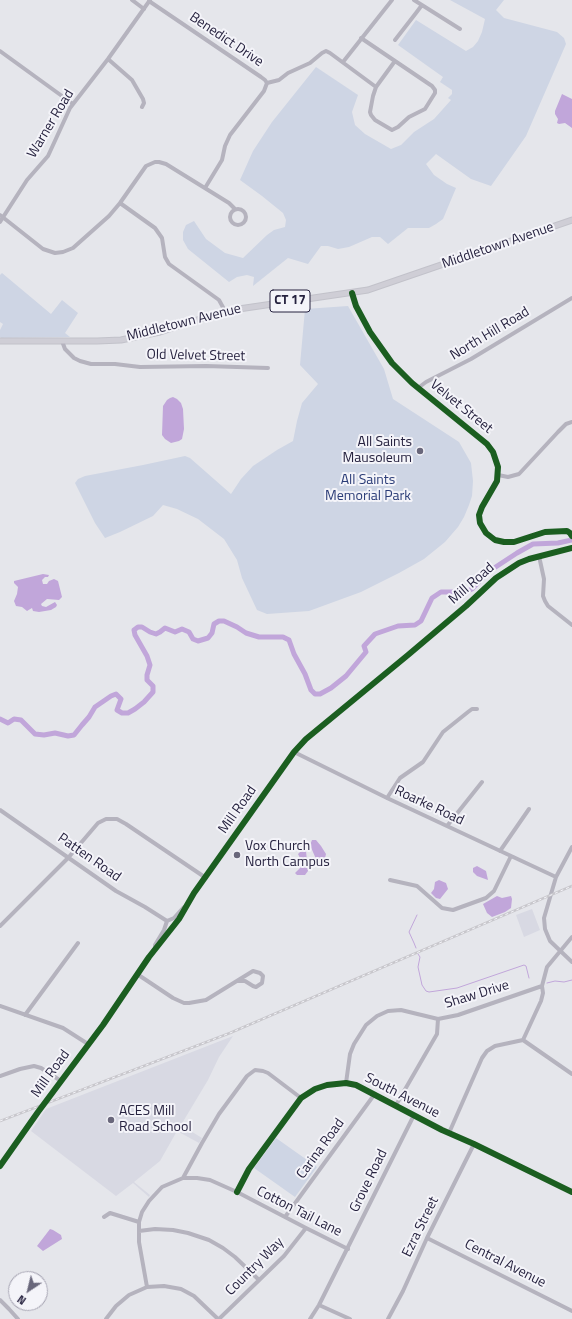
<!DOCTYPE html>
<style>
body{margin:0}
#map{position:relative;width:572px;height:1319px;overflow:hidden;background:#e5e6eb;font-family:"Titillium Web",sans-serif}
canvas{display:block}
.north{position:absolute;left:8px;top:1271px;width:40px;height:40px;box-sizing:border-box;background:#f4f4f9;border:1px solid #a2a0af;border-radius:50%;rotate:215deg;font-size:11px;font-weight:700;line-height:16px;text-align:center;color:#26223f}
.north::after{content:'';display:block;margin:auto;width:14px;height:18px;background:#69677b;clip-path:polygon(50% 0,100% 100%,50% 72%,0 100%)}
</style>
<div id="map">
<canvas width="572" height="1319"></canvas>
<div class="north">N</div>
</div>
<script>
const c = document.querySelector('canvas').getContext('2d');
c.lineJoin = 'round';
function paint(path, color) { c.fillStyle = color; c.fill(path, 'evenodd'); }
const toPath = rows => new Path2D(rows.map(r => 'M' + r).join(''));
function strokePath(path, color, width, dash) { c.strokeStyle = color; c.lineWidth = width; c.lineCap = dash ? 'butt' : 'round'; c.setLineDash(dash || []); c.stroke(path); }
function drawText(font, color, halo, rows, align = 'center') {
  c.font = font + ' "Titillium Web",sans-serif'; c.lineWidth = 4; c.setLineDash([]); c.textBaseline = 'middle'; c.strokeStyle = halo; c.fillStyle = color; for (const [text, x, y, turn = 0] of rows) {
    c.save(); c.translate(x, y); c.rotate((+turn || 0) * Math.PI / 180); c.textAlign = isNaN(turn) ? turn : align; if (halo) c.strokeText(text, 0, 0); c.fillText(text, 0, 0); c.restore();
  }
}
paint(toPath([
 [532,909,540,930,524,937,516,915],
 [233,1036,219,1057,208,1080,181,1125,202,1138,199,1143,177,1131,160,1161,134,1182,150,1195,149,1197,133,1183,116,1196,31,1131,46,1109]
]), '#d8d9e3');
paint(toPath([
 [450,0,504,0,496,10,504,18,557,32,564,38,566,44,526,136,491,186,471,179,436,154,426,164,434,175,447,184,456,188,443,219,436,224,429,228,408,228,388,244,380,237,372,237,349,247,338,249,328,246,321,246,308,264,288,258,253,286,254,277,247,275,237,277,229,282,188,249,183,240,183,232,186,225,194,221,206,239,225,253,243,258,267,235,274,230,285,227,286,220,283,213,262,196,240,180,253,151,272,122,316,67,358,95,352,112,355,125,365,134,391,149,401,145,414,132,434,119,451,100,448,98,452,94,452,90,440,82,443,77,398,45,416,20,466,51,473,47,478,41,482,32,485,19],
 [2,273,51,314,62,300,78,313,65,333,70,337,1,338,0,337,0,330,3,324,0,322,0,275],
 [348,306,384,369,393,399,459,442,471,463,473,481,472,496,469,505,464,517,458,527,445,542,424,559,399,573,361,592,309,611,267,614,257,610,242,578,237,560,224,539,198,519,177,509,163,505,153,516,120,532,105,538,95,523,75,483,78,479,85,476,143,465,185,456,190,458,231,494,241,479,253,466,277,450,293,441,297,421,302,403,318,384,300,365,305,309],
 [276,1138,317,1167,295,1197,254,1168]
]), '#ced5e4');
paint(toPath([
 [562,94,572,99,572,128,565,123,559,124,557,123,558,119,555,114,555,111],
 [173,397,177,399,181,403,183,409,184,429,182,439,179,441,171,443,165,439,162,435,163,406,167,400,170,398],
 [43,574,49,575,48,577,45,577,42,580,43,584,47,584,49,581,54,579,58,581,62,597,59,600,47,599,41,604,42,606,46,607,55,602,57,605,56,607,51,610,39,612,33,611,32,608,27,611,22,607,16,606,14,601,17,594,18,587,14,583,14,581],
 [312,840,316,840,321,846,326,854,325,858,319,860,316,859,310,845],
 [303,849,306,851,308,871,305,875,297,875,295,873,300,868,302,862,298,854],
 [477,866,486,871,488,880,477,876,473,872,473,868],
 [439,880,446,883,448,889,440,899,436,898,431,893,434,889,435,882],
 [497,896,502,898,511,896,512,899,511,908,505,912,492,917,487,913,483,904],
 [50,1229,53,1230,61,1235,62,1239,43,1251,37,1246]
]), '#c1a6da');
strokePath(toPath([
 [416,948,414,943,409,932,417,915],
 [418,954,420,957,418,967,422,985,426,991,429,992,457,988,524,965,526,966,529,978],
 [547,983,555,981,564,982,572,980]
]), '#c1a6da', 1);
strokePath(toPath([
 [0,719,8,723,14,719,21,720,35,734,44,735,55,733,68,736,74,735,82,725,89,717,95,707,111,696,116,694,121,699,117,710,122,713,128,713,135,709,144,702,153,692,153,686,147,680,147,675,150,665,147,656,135,635,134,630,138,627,142,627,150,632,156,634,160,632,165,628,175,632,182,629,189,632,193,639,198,641,208,638,212,633,214,624,219,621,224,621,237,627,246,633,259,637,283,637,289,640,294,654,305,674,311,690,315,694,320,694,331,688,346,676,366,652,364,646,375,634,398,626,415,625,421,621,432,598,441,592,465,592,472,589,488,572,517,553,533,544,558,543,572,540]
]), '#c1a6da', 5);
const major = toPath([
 [0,341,97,341,121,340,160,332,225,311,368,290,572,220]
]);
strokePath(major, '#c2c2ca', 7);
strokePath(toPath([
 [132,0,144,9],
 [414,0,460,29],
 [149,1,261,77,265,80,267,83,264,91,230,135,225,146,222,160,205,188],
 [361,38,395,61],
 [395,40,416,13,422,5],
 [0,51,73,104],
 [108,59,132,80,143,99,144,103,142,107],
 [395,61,432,86,435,90,435,93,425,109,409,117,398,127,392,130,375,120,371,115,370,112,373,96,376,87,395,61],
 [343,62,392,0],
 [267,83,279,80,288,73,310,63,322,53,326,51,330,53,376,87],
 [120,203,155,228,162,238,165,257,169,264,219,300,225,311],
 '230 217a8 8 0 1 1 16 0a8 8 0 1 1-16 0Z',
 [0,215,43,249,55,253,63,252,73,248,109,216,120,203,146,166,155,162,159,162,166,164,229,203,235,209],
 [0,222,27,180,48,156,70,108,108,59,150,0],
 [352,293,356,306,370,332,392,363,412,383,487,444,493,452,498,467,497,481,482,507,479,515,480,523,486,533,495,540,504,542,514,542,545,532,567,531,570,533,572,536],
 [62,341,65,349,74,358,80,361,91,364,115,364,140,367,206,366,268,368],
 [418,388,426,382,471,359,572,298],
 [498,475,508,477,519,474,558,432,566,424,572,422],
 [539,556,544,579,543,596,545,601,548,606,572,625],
 [294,752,387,798,556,877],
 [387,798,400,778,423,762,443,732,468,712,472,709,477,709],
 [0,810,116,891,145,907,167,921,164,930,155,945,155,948],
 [447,826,482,782],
 [572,847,556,877,544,918,545,929,550,941,572,962],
 [500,851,529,809],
 [390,880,417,886,442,908,453,910,486,898,494,891,511,856],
 [167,921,174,918,183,908,186,906],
 [0,926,68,858,98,823,106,819,117,819,126,824,206,878],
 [572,937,547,967,542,986,543,993,541,1001,523,1040,572,1074],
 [137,974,173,998,184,1003,189,1003,206,1000,253,971,260,973,263,976,262,983,256,987,253,986,245,981,238,981],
 [0,1006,63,1028,88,1044],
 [25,1015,78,943],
 [0,1076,20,1069,34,1066,41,1068,61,1081],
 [346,1083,350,1054,354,1044,366,1025,377,1016,388,1011,401,1010,438,1019,458,1015,542,986],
 [396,1105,437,1034,438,1019],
 [449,1133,482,1058,487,1051,495,1046,523,1040],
 [0,1166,38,1112,103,1025,149,957,179,919,194,893,294,752,306,739,408,655,466,606,496,578,519,563,529,559,572,548],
 [183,1178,202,1143,219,1114,247,1076,255,1070,263,1071,268,1073,301,1098],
 [237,1192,249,1169,301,1098,315,1089,327,1085,346,1083,356,1085,442,1130,474,1144,572,1192],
 [104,1217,110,1213,139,1222],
 [285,1217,374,1095],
 [139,1231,155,1229,173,1230,188,1233,209,1240,223,1248,235,1257,258,1279],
 [427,1238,572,1311],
 [147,1287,139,1242,139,1222,142,1212,149,1201,162,1187,183,1178,197,1178,210,1180,237,1192,306,1228,348,1249],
 [0,1300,9,1309,18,1319],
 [319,1305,350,1319],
 [106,1319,116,1306,129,1295,147,1287,164,1286,181,1289,194,1296,218,1319],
 [219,1319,284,1256,306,1228],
 [310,1319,319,1305,414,1115],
 [388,1319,403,1291,427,1238,474,1144]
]), '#b5b3be', 4);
strokePath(major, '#cfced6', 5);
const rail = toPath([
 [0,1121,230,1033,572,886]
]);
strokePath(rail, '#c8c7cc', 2.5);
strokePath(rail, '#f4f4f9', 1, [3]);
strokePath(toPath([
 [352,293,356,306,370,332,392,363,412,383,487,444,493,452,498,467,497,481,482,507,479,515,480,523,486,533,495,540,504,542,514,542,545,532,567,531,570,533,572,536],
 [0,1166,38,1112,103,1025,149,957,179,919,194,893,294,752,306,739,408,655,466,606,496,578,519,563,529,559,572,548],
 [237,1192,249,1169,301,1098,315,1089,327,1085,346,1083,356,1085,442,1130,474,1144,572,1192]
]), '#1b5e20', 6);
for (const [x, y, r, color] of [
 [420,451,4,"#69677b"],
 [237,855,4,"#69677b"],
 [111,1120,4,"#69677b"]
]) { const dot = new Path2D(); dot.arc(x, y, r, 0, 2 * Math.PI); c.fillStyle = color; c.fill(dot); strokePath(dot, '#f4f4f9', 1.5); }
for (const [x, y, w] of [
 [290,301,40]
]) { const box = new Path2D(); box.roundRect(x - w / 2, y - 11, w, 22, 3); c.fillStyle = '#f4f4f9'; c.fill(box); strokePath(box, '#26223f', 1); }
drawText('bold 13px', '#26223f', null, [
 ["CT 17",290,301]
]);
drawText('14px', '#26223f', '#f4f4f9', [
 ["Benedict Drive",226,40,34],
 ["Warner Road",51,124,-59],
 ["Middletown Avenue",498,246,-19],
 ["Middletown Avenue",184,323,-14],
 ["North Hill Road",490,334,-31],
 ["Old Velvet Street",196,356,1],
 ["Velvet Street",461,407,39],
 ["Mill Road",472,584,-41],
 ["Roarke Road",429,806,25],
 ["Mill Road",238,810,-55],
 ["Patten Road",89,858,35],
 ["Shaw Drive",477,995,-17],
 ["Mill Road",51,1074,-54],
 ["South Avenue",402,1096,27],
 ["Carina Road",321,1149,-54],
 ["Grove Road",369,1181,-64],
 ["Cotton Tail Lane",299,1212,27],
 ["Ezra Street",421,1227,-64],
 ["Central Avenue",505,1264,27],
 ["Country Way",255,1267,-45]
]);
drawText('14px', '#26223f', '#f4f4f9', [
 ["All Saints",412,443,"right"],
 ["Mausoleum",412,459,"right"],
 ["Vox Church",245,847],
 ["North Campus",245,863],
 ["ACES Mill",119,1112],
 ["Road School",119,1128]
], 'left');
drawText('14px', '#2b3c77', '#f4f4f9', [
 ["All Saints",368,481],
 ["Memorial Park",368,497]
]);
</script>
